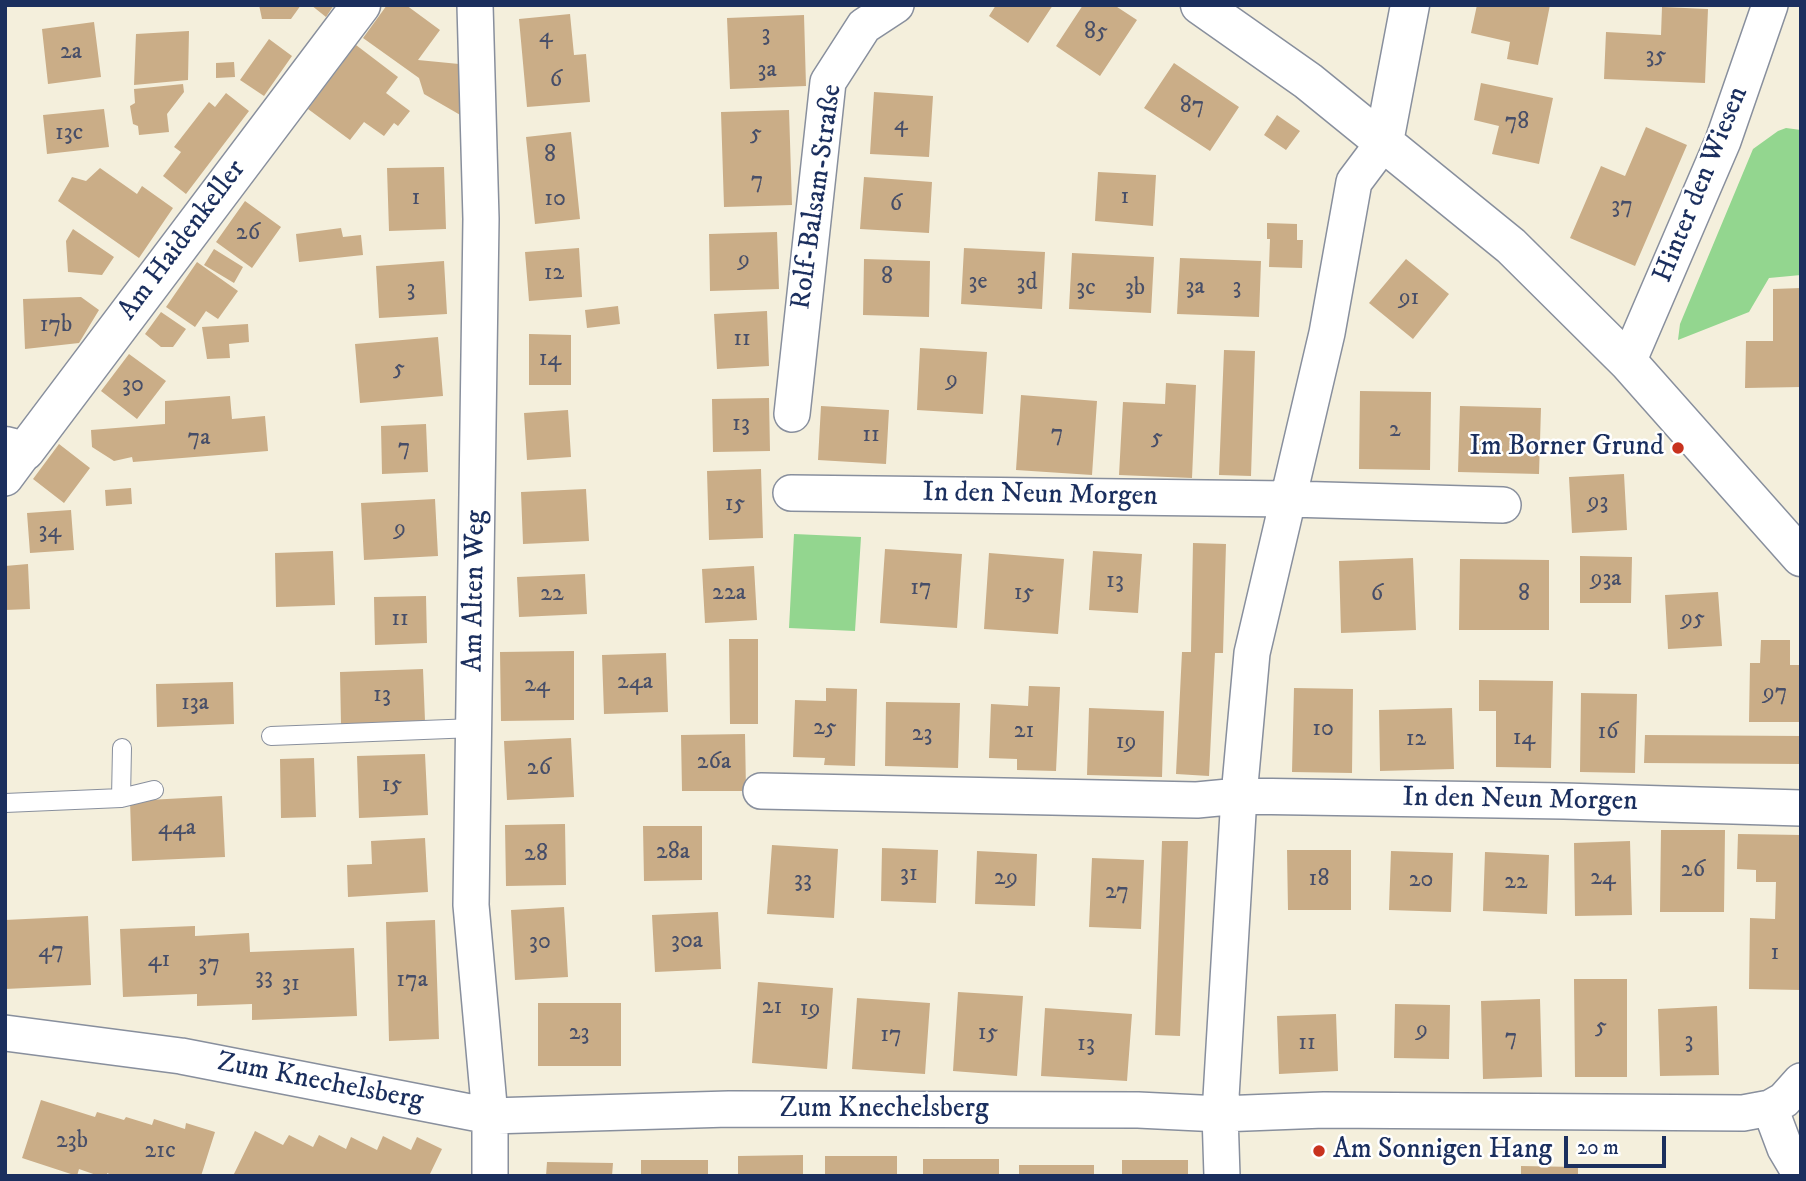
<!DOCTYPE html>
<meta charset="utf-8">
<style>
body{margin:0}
#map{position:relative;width:1806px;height:1181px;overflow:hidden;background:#f4efdc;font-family:"IM FELL DW Pica",serif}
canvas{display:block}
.frame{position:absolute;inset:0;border:7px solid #1b2f5e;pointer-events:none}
.scale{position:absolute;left:1564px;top:1136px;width:102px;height:32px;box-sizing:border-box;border:4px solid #1b2f5e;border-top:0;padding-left:9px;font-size:21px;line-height:24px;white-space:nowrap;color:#1b2f5e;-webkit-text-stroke:5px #fff;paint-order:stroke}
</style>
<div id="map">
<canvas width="1806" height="1181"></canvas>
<div class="frame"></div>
<div class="scale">20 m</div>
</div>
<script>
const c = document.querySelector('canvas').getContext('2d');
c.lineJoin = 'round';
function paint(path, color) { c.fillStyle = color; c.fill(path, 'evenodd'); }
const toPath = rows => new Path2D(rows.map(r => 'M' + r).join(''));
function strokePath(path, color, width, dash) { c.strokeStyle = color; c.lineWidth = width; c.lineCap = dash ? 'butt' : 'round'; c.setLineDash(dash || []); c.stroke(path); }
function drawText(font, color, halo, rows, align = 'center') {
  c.font = font + ' "IM FELL DW Pica",serif'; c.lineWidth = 5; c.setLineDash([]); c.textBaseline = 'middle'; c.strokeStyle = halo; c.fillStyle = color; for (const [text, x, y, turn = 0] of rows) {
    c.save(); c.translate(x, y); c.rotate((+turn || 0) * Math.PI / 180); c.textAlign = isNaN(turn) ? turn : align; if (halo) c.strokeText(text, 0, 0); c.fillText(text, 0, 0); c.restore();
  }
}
paint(toPath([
 [1786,128,1801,130,1801,275,1769,278,1749,312,1678,340,1680,324,1753,149,1778,131],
 [794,534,861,537,855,631,789,628]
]), '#93d68f');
paint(toPath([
 [259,5,301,5,291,19,262,19],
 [311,5,334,5,326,17],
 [387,5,406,5,440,30,418,60,459,64,462,116,424,94,419,78,363,38],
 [996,5,1053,5,1028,43,989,16],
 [1083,5,1114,5,1137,20,1100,76,1056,46],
 [1477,5,1550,5,1538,65,1507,59,1510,42,1471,33],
 [1662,7,1708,9,1705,83,1604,79,1606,32,1661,35],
 [570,14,574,55,586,54,590,102,527,107,519,19],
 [804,15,806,86,730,89,727,18],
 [94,22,101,77,48,84,42,29],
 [189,31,188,80,134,85,136,34],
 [269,39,292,56,264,96,240,80],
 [356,45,398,77,386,93,410,111,398,126,394,123,384,136,364,122,350,140,308,109],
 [234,62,235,77,216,78,216,63],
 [1174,63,1239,107,1210,151,1144,108],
 [1481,83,1553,98,1539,164,1492,154,1499,126,1474,120],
 [183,84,184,92,167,114,169,132,139,135,138,126,133,124,130,106,135,103,134,89],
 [874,92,933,96,929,157,870,154],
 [226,93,249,111,186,194,163,176,181,152,174,147,209,102,215,107],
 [104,109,109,147,47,154,43,115],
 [789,110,792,205,724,207,721,112],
 [1277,115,1300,131,1286,150,1264,135],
 [1646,127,1687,145,1635,266,1570,238,1601,166,1625,176],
 [571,132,580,219,535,224,526,137],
 [444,167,446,229,389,231,387,168],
 [100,168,137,194,142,186,173,208,139,258,58,201,72,177,86,181],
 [1098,172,1156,175,1153,226,1095,221],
 [864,177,932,182,929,233,860,229],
 [245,201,281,227,252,268,216,242],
 [1267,223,1297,224,1297,240,1303,240,1302,268,1269,267,1270,239,1267,239],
 [341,228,343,237,361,235,363,255,299,262,296,234],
 [73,229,114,257,102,275,68,272,66,241],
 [777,232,779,289,710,291,709,234],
 [579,248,582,297,529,301,525,252],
 [964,248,1045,252,1042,309,961,304],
 [214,249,243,267,234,283,204,265],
 [1072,253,1154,257,1151,313,1069,309],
 [1180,258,1261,261,1259,317,1177,314],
 [864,259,930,261,929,317,863,315],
 [1406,259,1449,294,1413,339,1369,303],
 [444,261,447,314,379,318,376,266],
 [197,262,238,291,218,319,206,311,195,327,166,307],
 [1801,288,1801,387,1745,388,1746,341,1773,341,1773,289],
 [81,297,99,310,79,343,25,349,23,299],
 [618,306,620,324,587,328,585,310],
 [767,311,769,366,717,369,714,314],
 [161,312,186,329,173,347,161,347,145,334],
 [248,324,249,342,229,344,230,358,207,359,202,327],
 [529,334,571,335,571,385,529,385],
 [438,337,443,396,360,403,355,344],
 [920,348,987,352,983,414,917,410],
 [1224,350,1255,351,1251,476,1219,475],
 [129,354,166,381,137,419,101,391],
 [1166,383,1196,385,1192,478,1119,475,1123,402,1165,404],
 [1360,391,1431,392,1430,470,1359,469],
 [1021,395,1097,401,1092,475,1016,470],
 [230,396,232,419,265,416,268,451,133,462,132,457,114,461,92,447,91,430,165,424,165,401],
 [769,398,770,451,713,452,712,399],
 [821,406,889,410,886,464,818,460],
 [1460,406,1541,408,1539,474,1458,472],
 [568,410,571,457,527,460,524,413],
 [426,424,428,472,382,474,381,426],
 [59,444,90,468,64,503,33,479],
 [761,469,763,538,709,540,707,471],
 [1624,474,1627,530,1572,533,1569,477],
 [131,488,132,504,106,506,105,490],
 [586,489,589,541,523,544,521,492],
 [435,499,438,556,364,560,361,503],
 [71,510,74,550,30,553,27,513],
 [1193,543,1226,544,1223,653,1215,653,1209,776,1176,774,1182,652,1191,652],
 [885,549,962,554,957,628,880,623],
 [333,551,335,605,276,607,275,553],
 [1093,551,1142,554,1138,613,1089,610],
 [989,553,1064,559,1058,634,984,629],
 [1580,556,1632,557,1631,603,1580,603],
 [1413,558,1416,630,1341,633,1339,561],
 [1460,559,1549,560,1549,630,1459,630],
 [28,564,30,609,5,610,5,566],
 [754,566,757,620,705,623,702,569],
 [585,574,587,614,519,617,517,577],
 [1718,592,1722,646,1668,649,1665,595],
 [426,596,427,643,375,645,374,597],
 [729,639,758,639,758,724,730,724],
 [1761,640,1790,640,1790,665,1801,665,1801,722,1749,722,1750,663,1760,663],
 [574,651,574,720,501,721,500,652],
 [666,653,668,712,604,714,602,655],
 [423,669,425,721,341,724,340,672],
 [1479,680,1553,681,1551,768,1496,767,1496,711,1479,711],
 [233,682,234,724,157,727,156,684],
 [1029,686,1060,687,1056,771,1017,770,1017,759,989,758,991,704,1028,706],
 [826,688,857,689,855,766,824,765,825,758,793,757,795,700,826,701],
 [1294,688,1353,689,1352,773,1292,772],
 [1581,693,1637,694,1635,773,1580,772],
 [886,702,960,703,958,768,885,766],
 [1089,708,1164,711,1162,777,1087,775],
 [1452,708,1454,769,1380,771,1379,710],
 [745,734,746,791,682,791,681,735],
 [1645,735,1801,736,1801,764,1644,763],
 [571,738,574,797,507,800,504,741],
 [425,754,428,815,359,818,357,756],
 [314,758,316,817,281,818,280,759],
 [222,796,225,857,132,861,130,801],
 [565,824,566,885,506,886,505,825],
 [643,826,702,826,702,880,644,881],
 [1661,830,1725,830,1724,912,1660,912],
 [1738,834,1801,835,1801,990,1749,989,1750,918,1775,919,1776,882,1756,882,1756,870,1737,869],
 [425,838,428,892,348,897,347,865,372,864,371,841],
 [1162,841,1188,841,1180,1036,1155,1035],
 [1630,841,1632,915,1575,916,1574,843],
 [772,845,838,849,834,918,767,914],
 [882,848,938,850,936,903,881,901],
 [1287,850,1351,850,1351,910,1288,910],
 [977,851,1037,854,1035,906,975,904],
 [1391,851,1453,853,1451,912,1389,910],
 [1485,852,1549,855,1547,914,1483,911],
 [1092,858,1144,860,1141,929,1089,927],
 [564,907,568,977,515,980,511,910],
 [718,912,721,969,655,972,652,915],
 [88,916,91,985,5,989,5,920],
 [435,920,439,1039,389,1041,386,922],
 [195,926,195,936,249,933,250,952,354,948,357,1016,252,1020,252,1004,197,1006,197,994,123,997,120,929],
 [1574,979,1627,979,1627,1077,1575,1077],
 [758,982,833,988,827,1069,752,1063],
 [958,992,1023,996,1017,1076,953,1071],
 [857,998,930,1003,925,1074,852,1069],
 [1540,999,1542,1077,1483,1079,1481,1001],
 [538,1003,621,1003,621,1066,538,1066],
 [1395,1004,1450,1005,1449,1059,1394,1058],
 [1717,1006,1719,1075,1660,1076,1658,1009],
 [1045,1008,1132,1014,1127,1081,1041,1076],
 [1336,1014,1338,1071,1279,1074,1277,1016],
 [41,1100,95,1117,97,1112,124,1120,126,1117,152,1125,154,1119,185,1129,186,1123,215,1132,201,1176,114,1176,107,1173,107,1176,99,1176,79,1169,77,1176,22,1158],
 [255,1131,283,1145,289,1135,313,1147,319,1135,346,1149,351,1137,377,1150,383,1136,411,1150,417,1137,442,1149,429,1176,233,1176],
 [803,1155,803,1176,738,1176,738,1156],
 [825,1156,897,1156,897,1176,825,1176],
 [923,1159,999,1159,999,1176,923,1176],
 [641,1160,708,1160,708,1176,641,1176],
 [1122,1160,1188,1160,1188,1176,1122,1176],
 [547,1162,613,1163,612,1176,546,1176],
 [1019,1165,1094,1165,1094,1176,1019,1176],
 [1521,1166,1578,1167,1578,1176,1521,1176]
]), '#caad87');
const service = toPath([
 [271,736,474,728],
 [121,798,122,748],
 [5,803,121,798,154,790]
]);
const minor = toPath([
 [475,5,481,219,471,905,490,1116,490,1176],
 [1628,362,1723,141,1770,5],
 [792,414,828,82,864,26,896,5],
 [5,478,25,451],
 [791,493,1289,499,1503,505],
 [761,791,1197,800,1239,796,1564,801,1801,808],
 [5,1033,181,1056,490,1116,729,1109,1138,1110,1220,1114,1324,1110,1743,1113,1770,1108,1784,1100,1801,1081],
 [1770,1108,1785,1148,1801,1175],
 [1222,1176,1220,1114,1239,796,1252,653,1327,333,1354,182,1384,142]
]);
const tertiary = toPath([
 [1200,5,1308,81,1511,246,1628,362,1801,557],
 [1384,142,1410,5],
 [5,446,25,451,361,5]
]);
strokePath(service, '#888f9d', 20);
strokePath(minor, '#888f9d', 38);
strokePath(tertiary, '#888f9d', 41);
strokePath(service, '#fff', 18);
strokePath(minor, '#fff', 35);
strokePath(tertiary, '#fff', 38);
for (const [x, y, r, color] of [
 [1678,448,7,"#c8321e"],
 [1319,1151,7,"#c8321e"]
]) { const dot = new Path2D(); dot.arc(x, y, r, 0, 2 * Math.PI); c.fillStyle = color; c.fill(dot); strokePath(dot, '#fff', 2.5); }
drawText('24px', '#474e68', null, [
 ["85",1096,33],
 ["3",766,35],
 ["4",546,37],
 ["2a",71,53],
 ["35",1656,57],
 ["3a",767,71],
 ["6",556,81],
 ["87",1192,107],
 ["78",1517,123],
 ["4",901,125],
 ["13c",69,134],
 ["5",756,135],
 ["8",550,156],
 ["7",757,182],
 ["1",1125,198],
 ["1",416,199],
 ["10",555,200],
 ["6",896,205],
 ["37",1622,207],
 ["26",248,234],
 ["9",744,261],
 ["12",554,274],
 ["8",887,278],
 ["3e",978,283],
 ["3d",1027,284],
 ["3a",1195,288],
 ["3",1237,288],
 ["3c",1086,289],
 ["3b",1135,289],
 ["3",411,290],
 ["91",1409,299],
 ["17b",56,326],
 ["11",742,340],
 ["14",550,360],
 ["5",399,370],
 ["9",952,381],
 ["30",133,386],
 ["13",741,425],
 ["2",1395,431],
 ["7",1057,435],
 ["11",871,436],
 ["7a",199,439],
 ["5",1157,439],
 ["7",404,449],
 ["93",1598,503],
 ["15",735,505],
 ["9",400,530],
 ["34",50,532],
 ["93a",1606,580],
 ["13",1115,582],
 ["17",921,589],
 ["22a",729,594],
 ["15",1024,594],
 ["22",552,595],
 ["6",1377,595],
 ["8",1524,595],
 ["11",400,620],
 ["95",1693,620],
 ["24a",635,683],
 ["24",537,686],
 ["97",1775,694],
 ["13",382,696],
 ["13a",195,704],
 ["25",825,729],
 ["10",1323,730],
 ["21",1024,732],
 ["16",1608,733],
 ["23",922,735],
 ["14",1524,739],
 ["12",1416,740],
 ["19",1126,743],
 ["26a",714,763],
 ["26",539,769],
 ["15",392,786],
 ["44a",177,829],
 ["28a",673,853],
 ["28",536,855],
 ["26",1693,871],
 ["31",909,875],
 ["29",1006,879],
 ["24",1603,879],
 ["18",1319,880],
 ["33",803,881],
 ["20",1421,881],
 ["22",1516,883],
 ["27",1117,893],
 ["30a",687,942],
 ["30",540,943],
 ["47",51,952],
 ["1",1775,954],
 ["41",159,961],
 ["37",209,965],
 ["33",264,978],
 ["17a",412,981],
 ["31",291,985],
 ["21",772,1008],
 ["19",810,1010],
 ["5",1601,1028],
 ["9",1422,1031],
 ["23",579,1034],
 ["15",988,1034],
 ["17",891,1036],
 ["7",1511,1039],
 ["3",1689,1042],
 ["11",1307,1044],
 ["13",1086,1045],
 ["23b",72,1142],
 ["21c",160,1152]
]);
drawText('28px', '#1b2f5e', '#fff', [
 ["Hinter den Wiesen",1702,185,-68],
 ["Rolf-Balsam-Straße",818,197,-82],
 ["Am Haidenkeller",183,241,-53],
 ["In den Neun Morgen",1040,496,1],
 ["Am Alten Weg",476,591,-89],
 ["In den Neun Morgen",1520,801,1],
 ["Zum Knechelsberg",320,1083,11],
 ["Zum Knechelsberg",884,1110]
]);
drawText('28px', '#1b2f5e', '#fff', [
 ["Im Borner Grund",1664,448],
 ["Am Sonnigen Hang",1333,1151,"left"]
], 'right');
</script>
